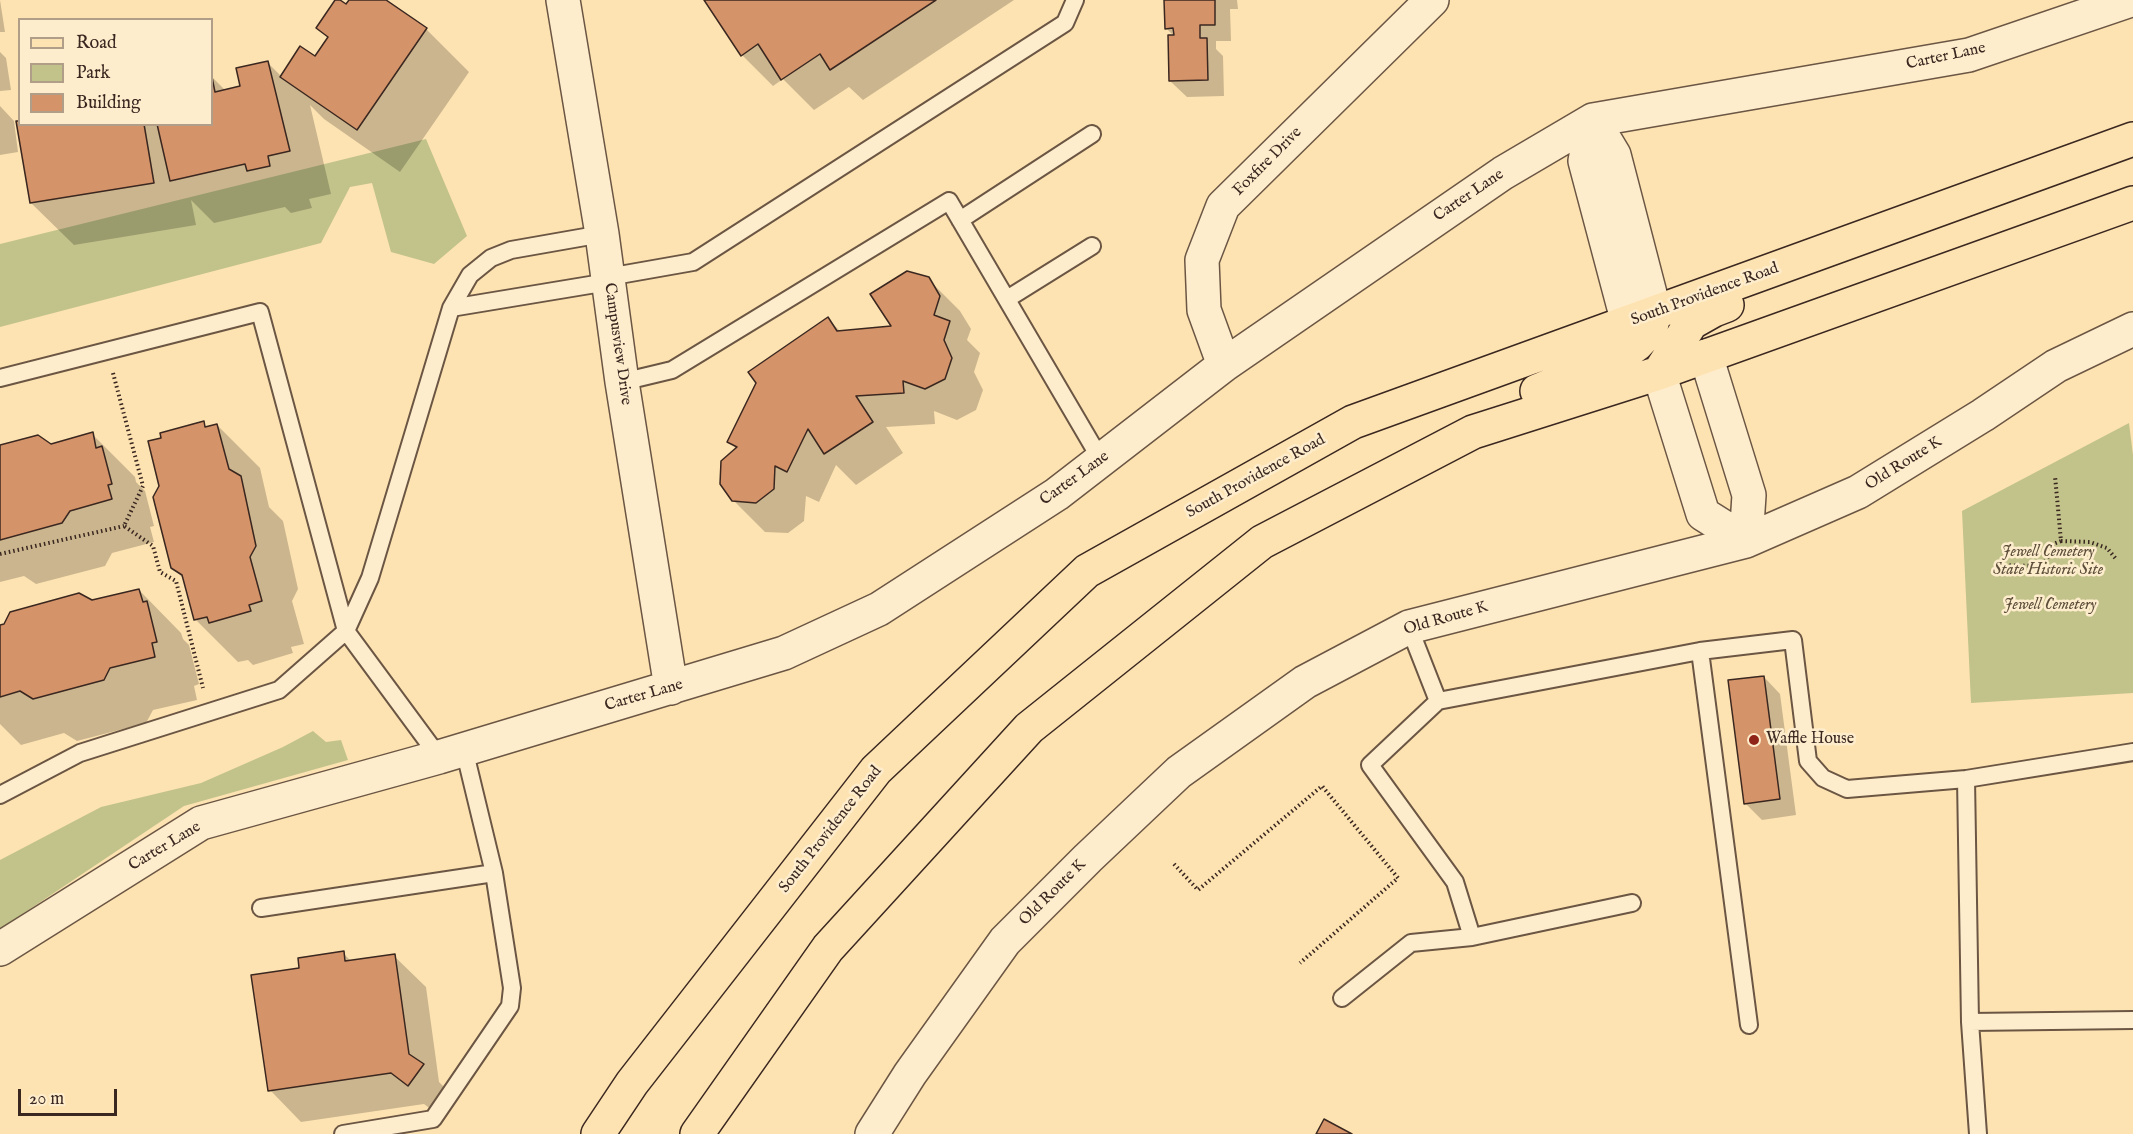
<!DOCTYPE html>
<style>
body{margin:0}
#map{position:relative;width:2133px;height:1134px;overflow:hidden;background:#fee3b2;font-family:"IM FELL English",serif}
canvas{display:block}
.legend{position:absolute;left:18px;top:18px;width:195px;height:108px;box-sizing:border-box;background:#feedcd;border:2px solid #b09e88;margin:0;padding:8px 10px;list-style:none;font-size:18px;color:#3a2720}
.legend li{display:flex;align-items:center;gap:12px;height:30px}
.legend b{width:30px;border:2px solid #b09e88}
.scale{position:absolute;left:18px;top:1089px;width:99px;height:27px;box-sizing:border-box;border:3px solid #3a2720;border-top:0;padding-left:8px;font-size:18px;line-height:21px;white-space:nowrap;color:#3a2720;-webkit-text-stroke:4px #feedcd;paint-order:stroke}
</style>
<div id="map">
<canvas width="2133" height="1134"></canvas>
<ul class="legend">
<li><b style="height:8px;background:#fee3b2"></b>Road</li>
<li><b style="height:16px;background:#c2c38a"></b>Park</li>
<li><b style="height:16px;background:#d49368"></b>Building</li>
</ul>
<div class="scale">20 m</div>
</div>
<script>
const c = document.querySelector('canvas').getContext('2d');
c.lineJoin = 'round';
function paint(path, color) { c.fillStyle = color; c.fill(path, 'evenodd'); }
const toPath = rows => new Path2D(rows.map(r => 'M' + r).join(''));
function strokePath(path, color, width, dash) { c.strokeStyle = color; c.lineWidth = width; c.lineCap = dash ? 'butt' : 'round'; c.setLineDash(dash || []); c.stroke(path); }
function drawText(font, color, halo, rows, align = 'center') {
  c.font = font + ' "IM FELL English",serif'; c.lineWidth = 5; c.setLineDash([]); c.textBaseline = 'middle'; c.strokeStyle = halo; c.fillStyle = color; for (const [text, x, y, turn = 0] of rows) {
    c.save(); c.translate(x, y); c.rotate((+turn || 0) * Math.PI / 180); c.textAlign = isNaN(turn) ? turn : align; if (halo) c.strokeText(text, 0, 0); c.fillText(text, 0, 0); c.restore();
  }
}
paint(toPath([
 [426,139,467,236,434,264,391,252,372,183,350,187,321,243,0,327,0,244],
 [2129,423,2133,455,2133,693,1971,703,1962,511],
 [313,731,326,742,341,740,348,760,184,806,0,929,0,860,101,807,201,783,283,747]
]), '#c2c38a');
paint(toPath([
 [0,0,5,32,0,32],
 [337,0,346,6,351,0,383,0,426,29,469,72,400,172,324,119,310,105,331,194,309,199,312,208,291,213,285,207,214,223,191,200,196,225,74,245,31,203,20,124,212,124,212,77,226,91,242,87,267,62,282,77,315,58,329,39,318,28],
 [706,0,1014,0,863,100,849,87,814,110,783,79,773,86,742,55],
 [1166,0,1237,0,1238,9,1230,9,1231,41,1216,41,1216,49,1223,56,1224,96,1187,97,1170,81,1175,37,1166,28],
 [0,52,6,58,11,90,0,91],
 [0,106,14,121,18,152,0,155],
 [928,279,960,311,971,329,967,340,980,353,974,372,983,390,976,410,957,420,934,411,935,424,886,427,903,453,856,485,836,465,819,502,806,496,804,521,788,533,765,532,733,500,737,450,729,441,828,319,841,332,894,328],
 [203,423,208,428,217,425,260,468,269,507,283,521,298,589,292,601,304,644,291,647,293,653,253,665,248,660,238,662,196,620,185,580,172,567],
 [92,434,135,477,136,482,145,491,154,526,150,527,154,542,112,553,105,566,36,584,24,576,0,582,0,447,50,445],
 [139,590,181,633,183,639,189,645,199,684,194,686,197,700,153,710,146,723,77,741,64,733,21,745,0,724,0,627],
 [1764,677,1780,694,1796,815,1762,820,1745,803],
 [343,953,352,962,394,956,426,987,439,1082,454,1097,440,1116,424,1104,301,1122,270,1090,301,969]
]), '#0003');
const building = toPath([
 [335,0,340,0,346,4,349,0,386,0,427,28,357,130,280,77,300,46,315,56,328,37,316,28,335,0],
 [704,0,936,0,830,70,820,54,781,80,758,44,741,56,704,0],
 [1164,0,1215,0,1215,25,1200,25,1200,38,1207,38,1208,80,1169,81,1168,35,1174,35,1173,28,1165,29,1164,0],
 [268,61,290,151,268,156,270,166,247,171,245,164,170,181,157,124,212,124,212,77,215,92,240,86,236,68,268,61],
 [16,121,20,121,20,124,144,124,154,183,30,203,16,121],
 [907,271,929,277,940,296,934,315,950,321,944,340,952,358,945,379,925,389,903,381,904,393,856,396,873,422,824,454,808,429,787,472,775,466,774,489,756,503,732,501,720,484,721,461,737,447,727,442,756,383,748,372,828,317,837,331,891,326,870,294,907,271],
 [204,421,205,427,217,424,229,469,241,476,256,546,250,557,262,601,249,605,251,611,209,623,207,617,194,620,182,575,171,568,153,497,159,486,148,441,161,438,160,433,204,421],
 [93,432,96,448,102,446,112,484,108,485,112,499,70,511,62,523,0,540,0,445,38,435,51,444,93,432],
 [139,589,143,602,147,601,157,642,152,643,155,657,110,668,104,680,33,699,20,691,0,697,0,625,4,624,10,612,79,593,92,600,139,589],
 [1764,676,1780,799,1744,804,1728,680,1764,676],
 [344,951,345,961,395,954,409,1054,424,1064,408,1086,391,1073,268,1091,251,975,299,968,298,958,344,951],
 [1324,1119,1352,1134,1316,1134,1324,1119]
]);
paint(building, '#d49368');
strokePath(building, '#3a2720', 1.5);
const service = toPath([
 [960,220,1092,134],
 [608,277,693,262,1065,23,1075,0],
 [1007,299,1092,246],
 [451,308,608,282],
 [0,378,260,312,346,631,439,757],
 [622,382,672,370,949,201,1101,460],
 [1409,627,1438,701,1700,651,1793,640,1808,761,1823,778,1847,789,1966,779,2133,752],
 [1700,651,1749,1025],
 [1438,701,1370,765,1455,882,1472,937,1632,903],
 [1966,779,1970,1022,1978,1134],
 [0,795,80,753,279,690,346,631,370,578,451,308,470,275,491,258,511,250,602,234],
 [261,908,494,873],
 [1342,998,1411,943,1472,937],
 [1970,1022,2133,1020],
 [343,1134,433,1119,510,1006,512,988,494,873,464,749]
]);
const minor = toPath([
 [563,0,602,234,622,382,671,688],
 [1593,120,1585,161,1628,323],
 [1593,120,1614,155,1655,313],
 [1224,365,1204,310,1202,260,1223,206,1432,0],
 [1659,373,1703,514,1746,541,1749,495,1706,356],
 [0,949,201,823,439,757,784,653,879,609,1057,494,1224,365,1503,173,1593,120,1969,55,2131,0],
 [872,1134,910,1074,1005,941,1088,858,1179,772,1305,682,1409,627,1746,541,1858,492,1983,415,2056,366,2133,329]
]);
const primary = toPath([
 [1659,373,1691,323,1714,310,1727,305],
 [1537,391,1619,357,1637,344,1650,330,1655,313],
 [598,1134,632,1083,876,770,1087,571,1353,422,2133,139],
 [697,1134,828,948,1029,728,1262,542,1473,432,1659,373,2133,203]
]);
strokePath(service, '#6b5644', 20);
strokePath(minor, '#6b5644', 36);
strokePath(primary, '#3a2720', 36);
strokePath(toPath([
 [113,373,143,486,124,526,153,546,160,572,176,581,203,688],
 [2061,541,2090,542,2107,548,2116,559],
 [0,554,124,526],
 [1996,565,2035,566,2046,561,2053,544,2061,541,2055,476],
 [1174,864,1198,890,1322,786,1398,878,1300,963]
]), '#3a2720', 4, [1.5, 3]);
strokePath(service, '#feedcd', 16);
strokePath(minor, '#feedcd', 33);
strokePath(primary, '#fee3b2', 33);
for (const [x, y, r, color] of [
 [1754,740,6,"#8f2418"]
]) { const dot = new Path2D(); dot.arc(x, y, r, 0, 2 * Math.PI); c.fillStyle = color; c.fill(dot); strokePath(dot, '#feedcd', 2); }
drawText('16px', '#3a2720', '#feedcd', [
 ["Carter Lane",1946,57,-12],
 ["Foxfire Drive",1268,162,-45],
 ["Carter Lane",1469,196,-34],
 ["South Providence Road",1705,295,-20],
 ["Campusview Drive",617,344,82],
 ["Old Route K",1904,464,-32],
 ["South Providence Road",1256,477,-29],
 ["Carter Lane",1075,479,-36],
 ["Old Route K",1446,619,-16],
 ["Carter Lane",644,696,-16],
 ["South Providence Road",831,830,-52],
 ["Carter Lane",165,847,-31],
 ["Old Route K",1053,893,-45]
]);
drawText('italic 16px', '#5c4e3a', '#feedcd', [
 ["Jewell Cemetery",2048,553],
 ["State Historic Site",2048,571],
 ["Jewell Cemetery",2050,606]
]);
drawText('16px', '#3a2720', '#feedcd', [
 ["Waffle House",1766,740]
], 'left');
</script>
